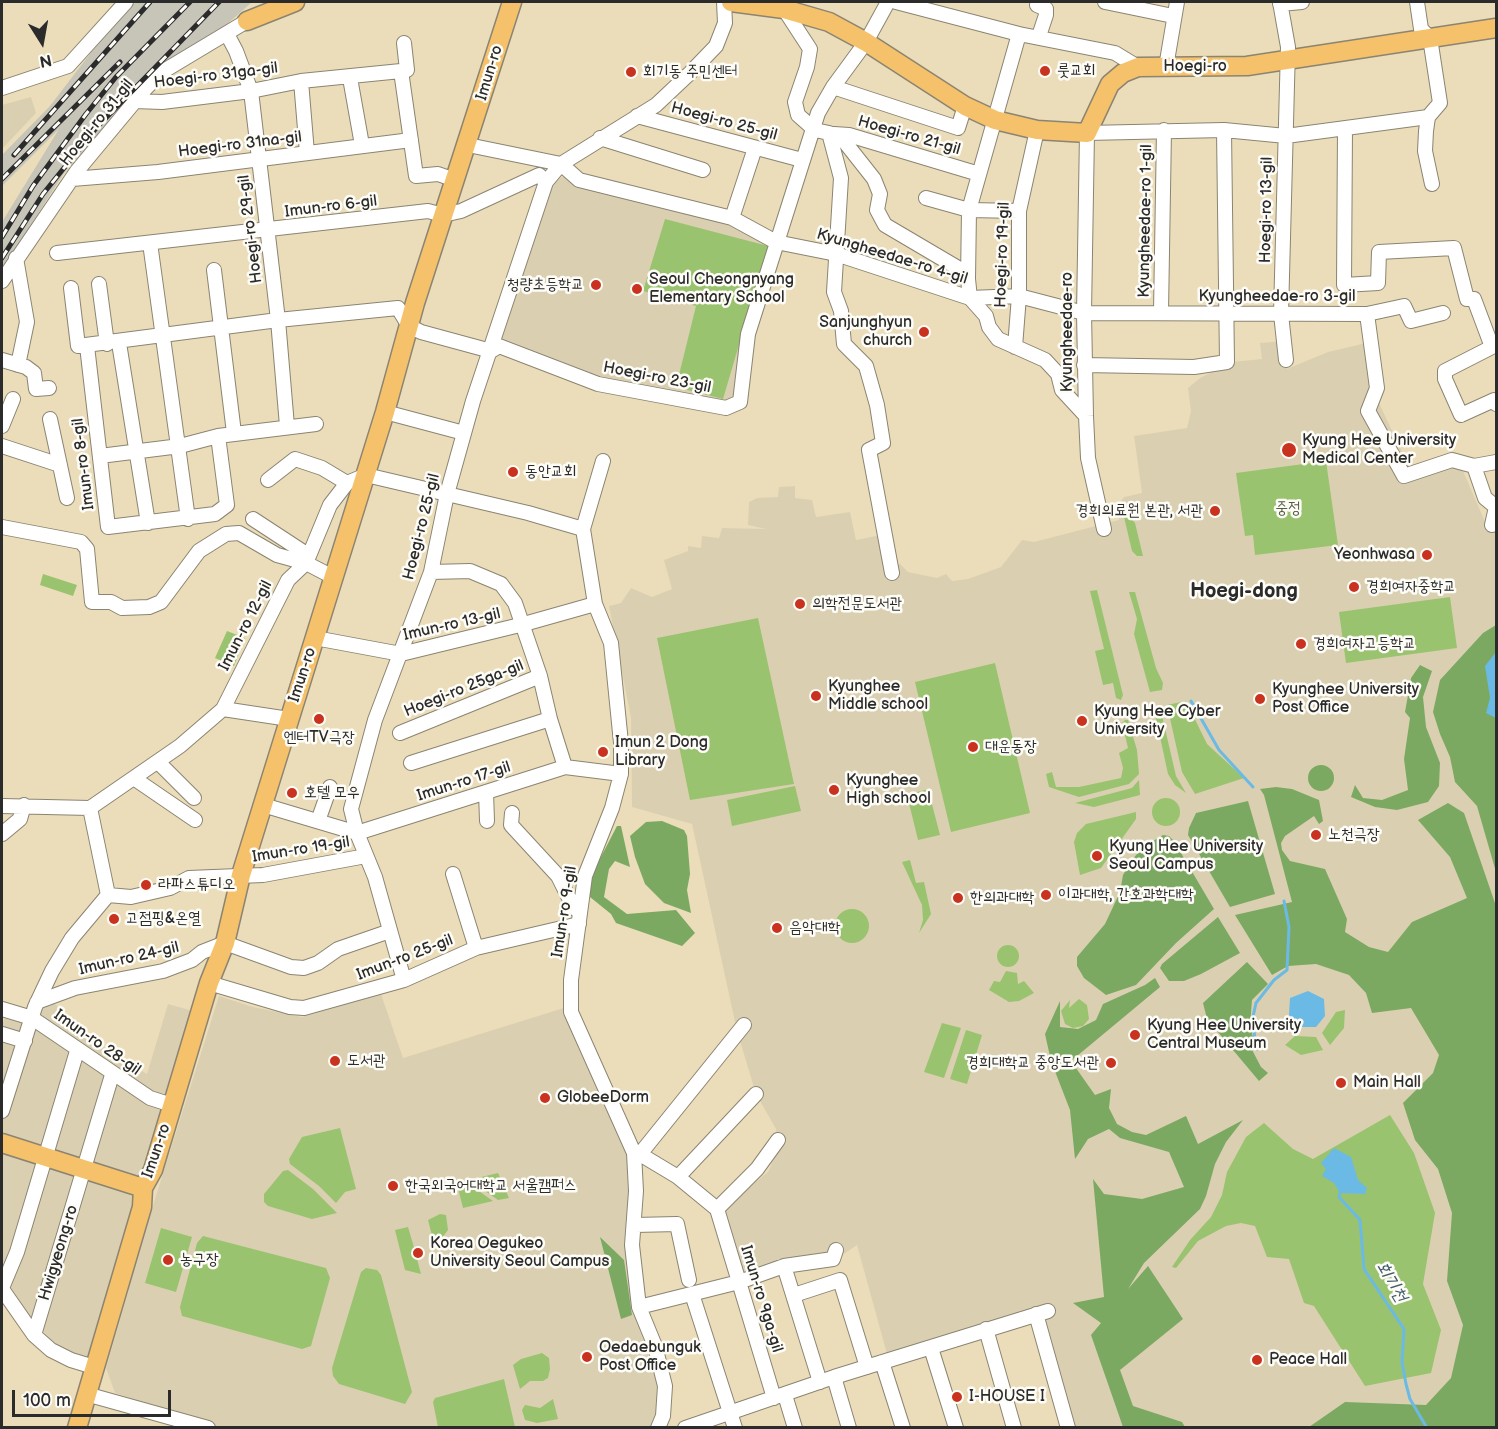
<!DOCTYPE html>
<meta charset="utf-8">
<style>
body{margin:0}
#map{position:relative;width:1498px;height:1429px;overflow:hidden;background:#ebddb9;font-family:"Balsamiq Sans",sans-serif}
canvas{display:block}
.frame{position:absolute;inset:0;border:3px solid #2b2b2b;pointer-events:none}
.north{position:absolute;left:12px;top:12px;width:60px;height:60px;-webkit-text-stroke:4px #fdfcf7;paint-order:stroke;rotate:169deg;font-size:16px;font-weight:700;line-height:24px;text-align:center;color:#2b2b2b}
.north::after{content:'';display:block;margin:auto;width:21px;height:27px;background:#2b2b2b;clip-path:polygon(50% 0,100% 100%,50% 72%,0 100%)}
.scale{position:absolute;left:12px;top:1390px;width:159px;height:27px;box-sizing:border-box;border:3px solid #2b2b2b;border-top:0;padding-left:8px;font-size:18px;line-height:21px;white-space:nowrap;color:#2b2b2b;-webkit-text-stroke:4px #fdfcf7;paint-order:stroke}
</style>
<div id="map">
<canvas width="1498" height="1429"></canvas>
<div class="frame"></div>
<div class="north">N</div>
<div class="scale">100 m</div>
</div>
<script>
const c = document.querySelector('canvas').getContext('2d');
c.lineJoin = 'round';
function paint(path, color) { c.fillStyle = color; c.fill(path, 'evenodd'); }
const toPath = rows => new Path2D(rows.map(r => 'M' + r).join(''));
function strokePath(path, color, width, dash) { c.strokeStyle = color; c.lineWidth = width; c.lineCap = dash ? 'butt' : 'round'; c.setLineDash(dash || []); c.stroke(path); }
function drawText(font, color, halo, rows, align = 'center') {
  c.font = font + ' "Balsamiq Sans","Poor Story",sans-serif'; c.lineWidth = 5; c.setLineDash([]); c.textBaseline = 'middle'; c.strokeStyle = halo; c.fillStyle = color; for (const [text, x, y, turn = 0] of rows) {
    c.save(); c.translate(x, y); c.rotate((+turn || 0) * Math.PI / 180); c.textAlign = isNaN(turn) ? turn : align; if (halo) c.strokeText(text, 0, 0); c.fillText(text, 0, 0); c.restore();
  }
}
paint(toPath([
 [31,97,36,113,2,149,2,105],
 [564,176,583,185,728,221,770,245,736,395,726,403,602,377,501,338,553,182],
 [1286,341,1287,369,1328,352,1366,343,1371,386,1412,473,1451,466,1463,471,1486,524,1496,531,1496,1427,1071,1427,1039,1309,887,1354,857,1245,838,1258,743,1278,722,1215,738,1196,768,1172,779,1148,776,1129,756,1094,737,1031,692,824,632,807,631,718,609,606,621,603,631,588,652,597,672,589,664,560,688,551,688,546,701,548,702,536,719,538,722,528,766,529,748,525,749,502,757,498,778,497,779,487,795,486,795,498,812,500,816,517,850,512,856,540,881,535,888,566,900,564,908,572,937,578,946,574,952,581,968,579,1001,567,1022,540,1034,542,1119,520,1118,505,1124,497,1142,493,1134,436,1187,428,1191,411,1188,388,1200,378,1232,362,1262,359,1260,343],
 [381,994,403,1058,567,1007,627,1150,630,1285,636,1316,659,1388,656,1414,650,1428,216,1427,115,1393,106,1368,129,1289,118,1287,94,1367,71,1360,2,1289,2,1026,7,1011,32,1018,49,999,110,1052,147,1074,168,1004,200,1013,134,1234,143,1237,219,996,253,1007,302,1017]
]), '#dad0b1');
paint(toPath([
 [136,2,252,2,225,26,166,64,64,173,2,270,2,222,59,129,2,186,2,155,50,106,112,25]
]), '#c7c4b8');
paint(toPath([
 [665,219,768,246,723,399,676,387,696,306,643,291],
 [1326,461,1338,545,1255,555,1253,535,1245,536,1236,473],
 [1131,505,1126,513,1135,523,1143,556,1137,556,1132,551,1124,517,1125,508],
 [43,574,77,585,73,596,40,585],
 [1097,590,1123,695,1121,700,1116,698,1113,683,1103,685,1095,651,1104,649,1090,591],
 [1129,592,1135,592,1156,668,1163,683,1162,690,1150,692,1134,634,1137,619],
 [1450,597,1457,648,1346,663,1339,612],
 [758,618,794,784,690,800,657,638],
 [227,631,245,638,234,666,215,658],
 [995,663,1030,813,951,832,915,682],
 [1186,701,1207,744,1244,778,1195,794,1182,772,1167,705],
 [1160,707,1176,776,1186,793,1175,785,1168,774,1154,709],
 [1125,720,1128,720,1137,750,1139,774,1129,784,1079,797,1049,787,1046,774,1052,772,1056,787,1079,787,1121,778,1123,768,1119,753,1128,748,1122,723],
 [1139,780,1140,795,1094,807,1075,803,1132,788],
 [795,786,801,811,732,826,727,800],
 [928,789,940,835,918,840,907,795],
 '1152 812a14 14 0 1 1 28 0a14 14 0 1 1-28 0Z',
 [1136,812,1136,819,1101,868,1080,875,1074,842,1077,833,1086,824],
 [910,860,916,883,924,882,931,914,919,933,923,920,922,905,902,862],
 '835 926a17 17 0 1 1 34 0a17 17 0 1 1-34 0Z',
 '997 956a11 11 0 1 1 22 0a11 11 0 1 1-22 0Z',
 [1006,971,1017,973,1018,984,1024,981,1034,993,1019,1001,1009,1002,989,990,994,981,1000,982],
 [1079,999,1087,1005,1089,1019,1083,1026,1073,1028,1065,1024,1061,1011,1070,1000,1069,1008],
 [1345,1010,1344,1028,1330,1045,1322,1033,1336,1012],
 [942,1023,961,1028,944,1078,924,1072],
 [966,1030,982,1035,967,1084,950,1079],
 [1295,1036,1316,1037,1323,1050,1301,1055,1285,1045],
 [1390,1115,1414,1153,1435,1213,1423,1284,1441,1330,1431,1373,1365,1386,1314,1306,1304,1303,1289,1259,1267,1257,1255,1226,1241,1223,1226,1226,1198,1241,1176,1268,1172,1267,1190,1240,1211,1217,1222,1195,1227,1172,1246,1137,1264,1123,1293,1149,1313,1159],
 [340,1128,356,1189,345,1192,336,1203,319,1186,290,1164,289,1159,302,1137],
 [288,1170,313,1189,337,1213,312,1219,268,1206,264,1202,264,1194,283,1171],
 [498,1173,509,1198,498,1200,469,1180],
 [466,1181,466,1182,493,1201,463,1208,457,1184],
 [440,1214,446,1215,448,1230,435,1247,428,1220],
 [408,1227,413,1244,421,1274,405,1270,395,1230],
 [161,1228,192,1237,176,1292,145,1283],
 [203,1236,326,1268,330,1278,311,1346,302,1349,182,1316,180,1307,197,1243],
 [366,1268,377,1270,381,1275,412,1392,405,1404,339,1384,333,1376,332,1368,361,1272],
 [542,1353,549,1358,550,1369,548,1378,543,1381,530,1381,520,1389,513,1365,521,1359],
 [504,1379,515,1427,438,1427,433,1402,435,1398],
 [553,1399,558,1419,537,1423,525,1420,522,1410,525,1405,540,1408]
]), '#9ac36f');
paint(toPath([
 [1496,625,1496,872,1477,806,1455,782,1450,757,1440,734,1433,712,1440,680,1483,633],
 [1420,665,1432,671,1423,697,1426,727,1440,763,1439,786,1428,802,1397,810,1375,807,1351,797,1355,785,1363,798,1382,800,1408,790,1404,759,1410,718,1405,712,1411,678],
 '1308 778a13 13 0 1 1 26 0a13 13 0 1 1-26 0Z',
 [1276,787,1292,789,1319,800,1323,821,1319,824,1314,816,1285,836,1281,843,1282,850,1290,861,1325,869,1347,919,1345,932,1369,947,1388,952,1412,922,1467,898,1450,857,1418,820,1448,803,1464,813,1496,906,1496,1427,1309,1427,1345,1402,1426,1405,1451,1378,1463,1325,1447,1281,1452,1213,1438,1169,1415,1140,1403,1103,1433,1073,1439,1055,1411,1008,1372,1013,1366,993,1349,975,1316,964,1288,966,1272,975,1235,915,1292,902,1264,795,1260,789],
 [1248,801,1275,894,1230,907,1188,835,1189,828,1196,813],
 [662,821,684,830,687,836,690,874,687,890,691,913,664,903,645,884,635,857,630,836,646,822],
 [617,826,621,826,630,867,615,861,609,869,604,897,627,914,676,910,695,933,682,946,616,923,611,914,590,897,590,878],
 [1163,835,1169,836,1174,841,1214,909,1176,943,1136,985,1106,995,1084,978,1077,966,1077,957,1105,924,1120,892,1123,875,1132,860,1142,848],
 [1218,917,1240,953,1201,974,1184,981,1169,981,1160,968,1162,964],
 [1247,962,1268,984,1252,1000,1250,1026,1254,1041,1249,1044,1261,1067,1268,1073,1259,1081,1207,1019,1203,1003],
 [1155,978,1160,987,1071,1061,1095,1095,1111,1089,1109,1108,1117,1124,1132,1132,1146,1135,1186,1116,1198,1144,1243,1120,1226,1142,1215,1164,1206,1196,1200,1209,1144,1263,1128,1289,1148,1266,1183,1319,1120,1370,1133,1406,1182,1422,1185,1427,1123,1427,1091,1335,1101,1323,1073,1303,1104,1297,1093,1179,1104,1194,1142,1199,1184,1187,1169,1152,1120,1138,1109,1129,1088,1139,1075,1159,1070,1110,1051,1061,1045,1034,1060,1001,1060,1027,1078,1029,1096,1020,1103,1004,1145,985],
 [600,1237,624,1260,632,1315,621,1319]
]), '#7ba962');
paint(toPath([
 [1496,652,1496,718,1486,713,1490,698,1485,666],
 [1308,991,1324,999,1325,1016,1316,1027,1300,1027,1289,1015,1290,998],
 [1334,1148,1351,1157,1358,1180,1367,1188,1365,1194,1340,1193,1334,1183,1322,1176,1326,1169,1321,1163]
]), '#6bbae5');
strokePath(toPath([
 [1191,701,1219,750,1253,787],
 [1257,1049,1252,1021,1256,1003,1274,980,1287,970,1289,927,1284,901],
 [1341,1189,1339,1197,1360,1220,1364,1269,1404,1329,1402,1362,1406,1384,1410,1399,1427,1428]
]), '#6bbae5', 3);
const minor = toPath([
 [896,2,1019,34,1115,53,1138,67],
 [1038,2,1037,5,1046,9,1046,15,1039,36],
 [1105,2,1173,16],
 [1280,2,1288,47,1281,314,1286,360],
 [1417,2,1421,29,1430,38,1440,103,1428,117,1426,131,1425,151,1432,184],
 [1280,4,1302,2],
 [784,9,810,49,807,67,795,102,798,115,815,130,829,133,841,178,834,292,841,311,844,344,866,366,877,405,883,443,869,450,892,573],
 [227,34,236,51,251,91,278,320,287,426],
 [1019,34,969,210,968,279,970,298,986,316,989,327,998,339,1045,360,1058,374,1062,390,1086,416],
 [404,43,407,70,401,71,416,176,438,174,455,180],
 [1166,67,1177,2],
 [350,78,362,145],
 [301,81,307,153],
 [833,87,958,128,965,106],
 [2,88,68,66,126,2],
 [135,101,162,102,251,91,301,81,401,71],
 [637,116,802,160],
 [1345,129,1344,285,1378,283,1379,252,1454,248,1467,299,1474,299,1492,347,1445,371,1445,379,1461,415,1494,400,1496,404],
 [829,133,844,141,874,179,880,194,877,210,885,225,958,268,968,279],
 [834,134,849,135,979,174],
 [600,138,703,170],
 [468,145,561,164,579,180,732,218,776,242,836,254,970,298,1019,296,1084,313,1367,314,1377,388,1368,411,1404,476,1452,460,1474,466,1496,462],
 [72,179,158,172,411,140],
 [926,198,969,210,1019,211],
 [732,218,755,148],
 [150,243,188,519],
 [57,253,428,211,443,215,461,211,539,175,546,182],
 [16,258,27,322,18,365],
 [214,270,234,433],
 [2,281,77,171,146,88,162,72,247,21],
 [99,284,107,344],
 [71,288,78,346,278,320,398,308,409,326,421,332,491,351,499,346,598,384,726,408,740,402,748,334,818,113,833,87,866,42,888,2],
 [1161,312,1164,130],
 [1367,314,1404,306,1411,321,1443,313],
 [119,343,148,523],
 [87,346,108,527,215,514,227,505,218,436],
 [1015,347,1019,296,1019,211,1037,130],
 [2,360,26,367,34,373,36,389,49,388],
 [1084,365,1194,367,1227,362,1224,130],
 [385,412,464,433],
 [50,419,67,498],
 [2,426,13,399],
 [2,446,60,465],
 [100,456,180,446,218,436,316,424],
 [1474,466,1485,498,1496,507,1492,525],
 [268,480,295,459,322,468,347,483,366,475,528,513,583,529,595,604,611,643,621,743,621,774,612,808,585,876,571,980,571,1012,634,1153,636,1191,632,1245,639,1307,655,1346,665,1386,663,1416,658,1428],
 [253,519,308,555],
 [2,527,81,542,87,549,92,602,111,602,122,608,149,607,161,602,199,551,226,534,239,533,277,555,306,563,330,505,347,483],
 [583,529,603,461],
 [1104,529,1088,458,1086,416,1084,313,1087,133,1224,130,1286,136,1428,117],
 [431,572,470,571,501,584,515,603,540,676,550,719,565,767],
 [315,638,401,654,524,624,595,604],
 [223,709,288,580,306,563,333,577],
 [400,733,540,676],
 [158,762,194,798],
 [411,763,550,719],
 [135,779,195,820],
 [486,792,487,821],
 [263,805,357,833,565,767,621,774],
 [2,806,90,808,180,746,223,709,289,719],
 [512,813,511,825,558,876,574,908,580,912],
 [318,821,330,787],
 [2,834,20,819,24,805],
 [453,874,476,948],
 [108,895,131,897,170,888,189,878,263,875,366,856],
 [404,980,375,877,357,833,351,809,375,720,431,572,447,494,473,401,546,182,561,164,656,105,690,73,716,46,725,23,724,2],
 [209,983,290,1007,304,1008,404,980,476,948,579,924],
 [37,1002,75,988,163,971,192,960,202,952,225,943,291,967,304,968,318,963,338,949,390,931],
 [2,1009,32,1018,150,1098,172,1105],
 [2,1034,25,1041],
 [2,1111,35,1007,52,971,72,938,108,895,90,808],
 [633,1150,678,1177,717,1209,774,1398],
 [640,1154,744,1025],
 [678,1177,756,1094],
 [717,1209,757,1169,778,1140],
 [635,1225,677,1224,689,1280],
 [784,1266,833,1259,836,1250],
 [2,1288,17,1252,77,1051],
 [2,1289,34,1335,51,1350,71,1360,94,1367],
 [692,1294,735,1428],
 [794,1295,840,1280,867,1367],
 [639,1307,739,1282,784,1266,820,1382],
 [1036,1314,1068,1428],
 [986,1329,1014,1428],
 [34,1335,112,1075],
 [931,1348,956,1428],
 [882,1362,903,1428],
 [834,1377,849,1428],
 [86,1394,208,1428],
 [785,1395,795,1428],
 [685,1428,834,1377,1048,1311]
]);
const major = toPath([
 [731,2,784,9,829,22,866,42,965,106,995,120,1037,130,1087,133,1110,84,1123,73,1138,67,1247,66,1496,28],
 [247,21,295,2],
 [2,1143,143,1188],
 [77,1428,142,1207,143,1188,153,1170,209,983,225,943,241,875,385,412,415,303,512,2]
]);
strokePath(minor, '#8b8472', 16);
strokePath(major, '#8b8472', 21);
strokePath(minor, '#fff', 14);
strokePath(major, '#f5c16b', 18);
const rail = toPath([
 [14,155,150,2],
 [2,179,120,62],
 [2,237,33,186,86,114,116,77,190,2],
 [2,258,43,194,97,127,219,2]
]);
strokePath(rail, '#2b2b2b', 5);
strokePath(rail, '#fdfcf7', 3, [9]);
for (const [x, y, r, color] of [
 [1045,71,6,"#c8321e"],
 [631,72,6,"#c8321e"],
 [596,285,6,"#c8321e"],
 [637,289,6,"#c8321e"],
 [924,332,6,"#c8321e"],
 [1289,450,8,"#c8321e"],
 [513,472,6,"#c8321e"],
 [1215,511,6,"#c8321e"],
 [1427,555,6,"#c8321e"],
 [1354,587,6,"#c8321e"],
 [800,604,6,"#c8321e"],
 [1301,644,6,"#c8321e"],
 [816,696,6,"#c8321e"],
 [1260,699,6,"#c8321e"],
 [319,719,6,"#c8321e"],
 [1082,721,6,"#c8321e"],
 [973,747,6,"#c8321e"],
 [603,752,6,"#c8321e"],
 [834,790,6,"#c8321e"],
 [292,793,6,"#c8321e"],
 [1316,835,6,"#c8321e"],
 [1097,856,6,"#c8321e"],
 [146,885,6,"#c8321e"],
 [1046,895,6,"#c8321e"],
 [958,898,6,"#c8321e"],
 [114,919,6,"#c8321e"],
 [777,928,6,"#c8321e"],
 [1135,1035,6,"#c8321e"],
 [335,1061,6,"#c8321e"],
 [1111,1063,6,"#c8321e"],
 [1341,1083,6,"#c8321e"],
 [545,1098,6,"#c8321e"],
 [393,1186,6,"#c8321e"],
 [418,1253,6,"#c8321e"],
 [168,1260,6,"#c8321e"],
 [587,1357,6,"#c8321e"],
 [1257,1360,6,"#c8321e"],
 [957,1397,6,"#c8321e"]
]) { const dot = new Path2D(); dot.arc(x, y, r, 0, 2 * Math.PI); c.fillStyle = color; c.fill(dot); strokePath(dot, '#fdfcf7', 2); }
drawText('16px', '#2b2b2b', '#fdfcf7', [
 ["Hoegi-ro",1195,67],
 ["Imun-ro",490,73,-73],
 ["Hoegi-ro 31ga-gil",216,76,-7],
 ["Hoegi-ro 25-gil",724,122,15],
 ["Hoegi-ro 31-gil",97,123,-51],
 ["Hoegi-ro 21-gil",909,136,16],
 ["Hoegi-ro 31na-gil",240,145,-7],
 ["Imun-ro 6-gil",331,207,-7],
 ["Hoegi-ro 13-gil",1267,210,-89],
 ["Kyungheedae-ro 1-gil",1146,221,-89],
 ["Hoegi-ro 29-gil",251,229,-97],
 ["Hoegi-ro 19-gil",1003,255,-88],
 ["Kyungheedae-ro 4-gil",892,257,17],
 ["Kyungheedae-ro 3-gil",1277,297],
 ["Kyungheedae-ro",1068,332,-90],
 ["Hoegi-ro 23-gil",657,378,11],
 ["Imun-ro 8-gil",84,464,-97],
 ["Hoegi-ro 25-gil",422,527,-76],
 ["Imun-ro 13-gil",452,625,-13],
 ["Imun-ro 12-gil",246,626,-63],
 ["Imun-ro",303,675,-72],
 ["Hoegi-ro 25ga-gil",464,689,-22],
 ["Imun-ro 17-gil",464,782,-18],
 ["Imun-ro 19-gil",301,850,-9],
 ["Imun-ro 9-gil",565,912,-81],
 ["Imun-ro 25-gil",405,958,-21],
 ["Imun-ro 24-gil",129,959,-13],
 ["Imun-ro 28-gil",97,1043,35],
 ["Imun-ro",157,1151,-71],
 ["Hwigyeong-ro",59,1253,-73],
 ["Imun-ro 9ga-gil",761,1299,73]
]);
drawText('16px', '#2b2b2b', '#fdfcf7', [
 ["룻교회",1057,71],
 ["회기동 주민센터",643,72],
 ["Seoul Cheongnyang",649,280],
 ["Elementary School",649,298],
 ["청량초등학교",584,285,"right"],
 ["Sanjunghyun",912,323,"right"],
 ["church",912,341,"right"],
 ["Kyung Hee University",1302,441],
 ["Medical Center",1302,459],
 ["동안교회",525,472],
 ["경희의료원 본관, 서관",1203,511,"right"],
 ["Yeonhwasa",1415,555,"right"],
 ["경희여자중학교",1366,587],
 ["의학전문도서관",812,604],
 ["경희여자고등학교",1313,644],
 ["Kyunghee",828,687],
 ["Middle school",828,705],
 ["Kyunghee University",1272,690],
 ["Post Office",1272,708],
 ["Kyung Hee Cyber",1094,712],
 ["University",1094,730],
 ["엔터TV극장",319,738,"center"],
 ["Imun 2 Dong",615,743],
 ["Library",615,761],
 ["대운동장",985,747],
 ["Kyunghee",846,781],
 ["High school",846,799],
 ["호텔 모우",304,793],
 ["노천극장",1328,835],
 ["Kyung Hee University",1109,847],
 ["Seoul Campus",1109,865],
 ["라파스튜디오",158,885],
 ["이과대학, 간호과학대학",1058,895],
 ["한의과대학",970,898],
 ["고점핑&온열",126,919],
 ["음악대학",789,928],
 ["Kyung Hee University",1147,1026],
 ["Central Museum",1147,1044],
 ["도서관",347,1061],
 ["경희대학교 중앙도서관",1099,1063,"right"],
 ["Main Hall",1353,1083],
 ["GlobeeDorm",557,1098],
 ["한국외국어대학교 서울캠퍼스",405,1186],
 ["Korea Oegukeo",430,1244],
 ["University Seoul Campus",430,1262],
 ["농구장",180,1260],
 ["Oedaebunguk",599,1348],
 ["Post Office",599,1366],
 ["Peace Hall",1269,1360],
 ["I-HOUSE I",969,1397]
], 'left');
drawText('16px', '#526043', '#fdfcf7', [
 ["중정",1288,509]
]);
drawText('italic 18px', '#415d6c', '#fdfcf7', [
 ["회기천",1391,1282,59]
]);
drawText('bold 20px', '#2b2b2b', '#fdfcf7', [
 ["Hoegi-dong",1244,592]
]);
</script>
